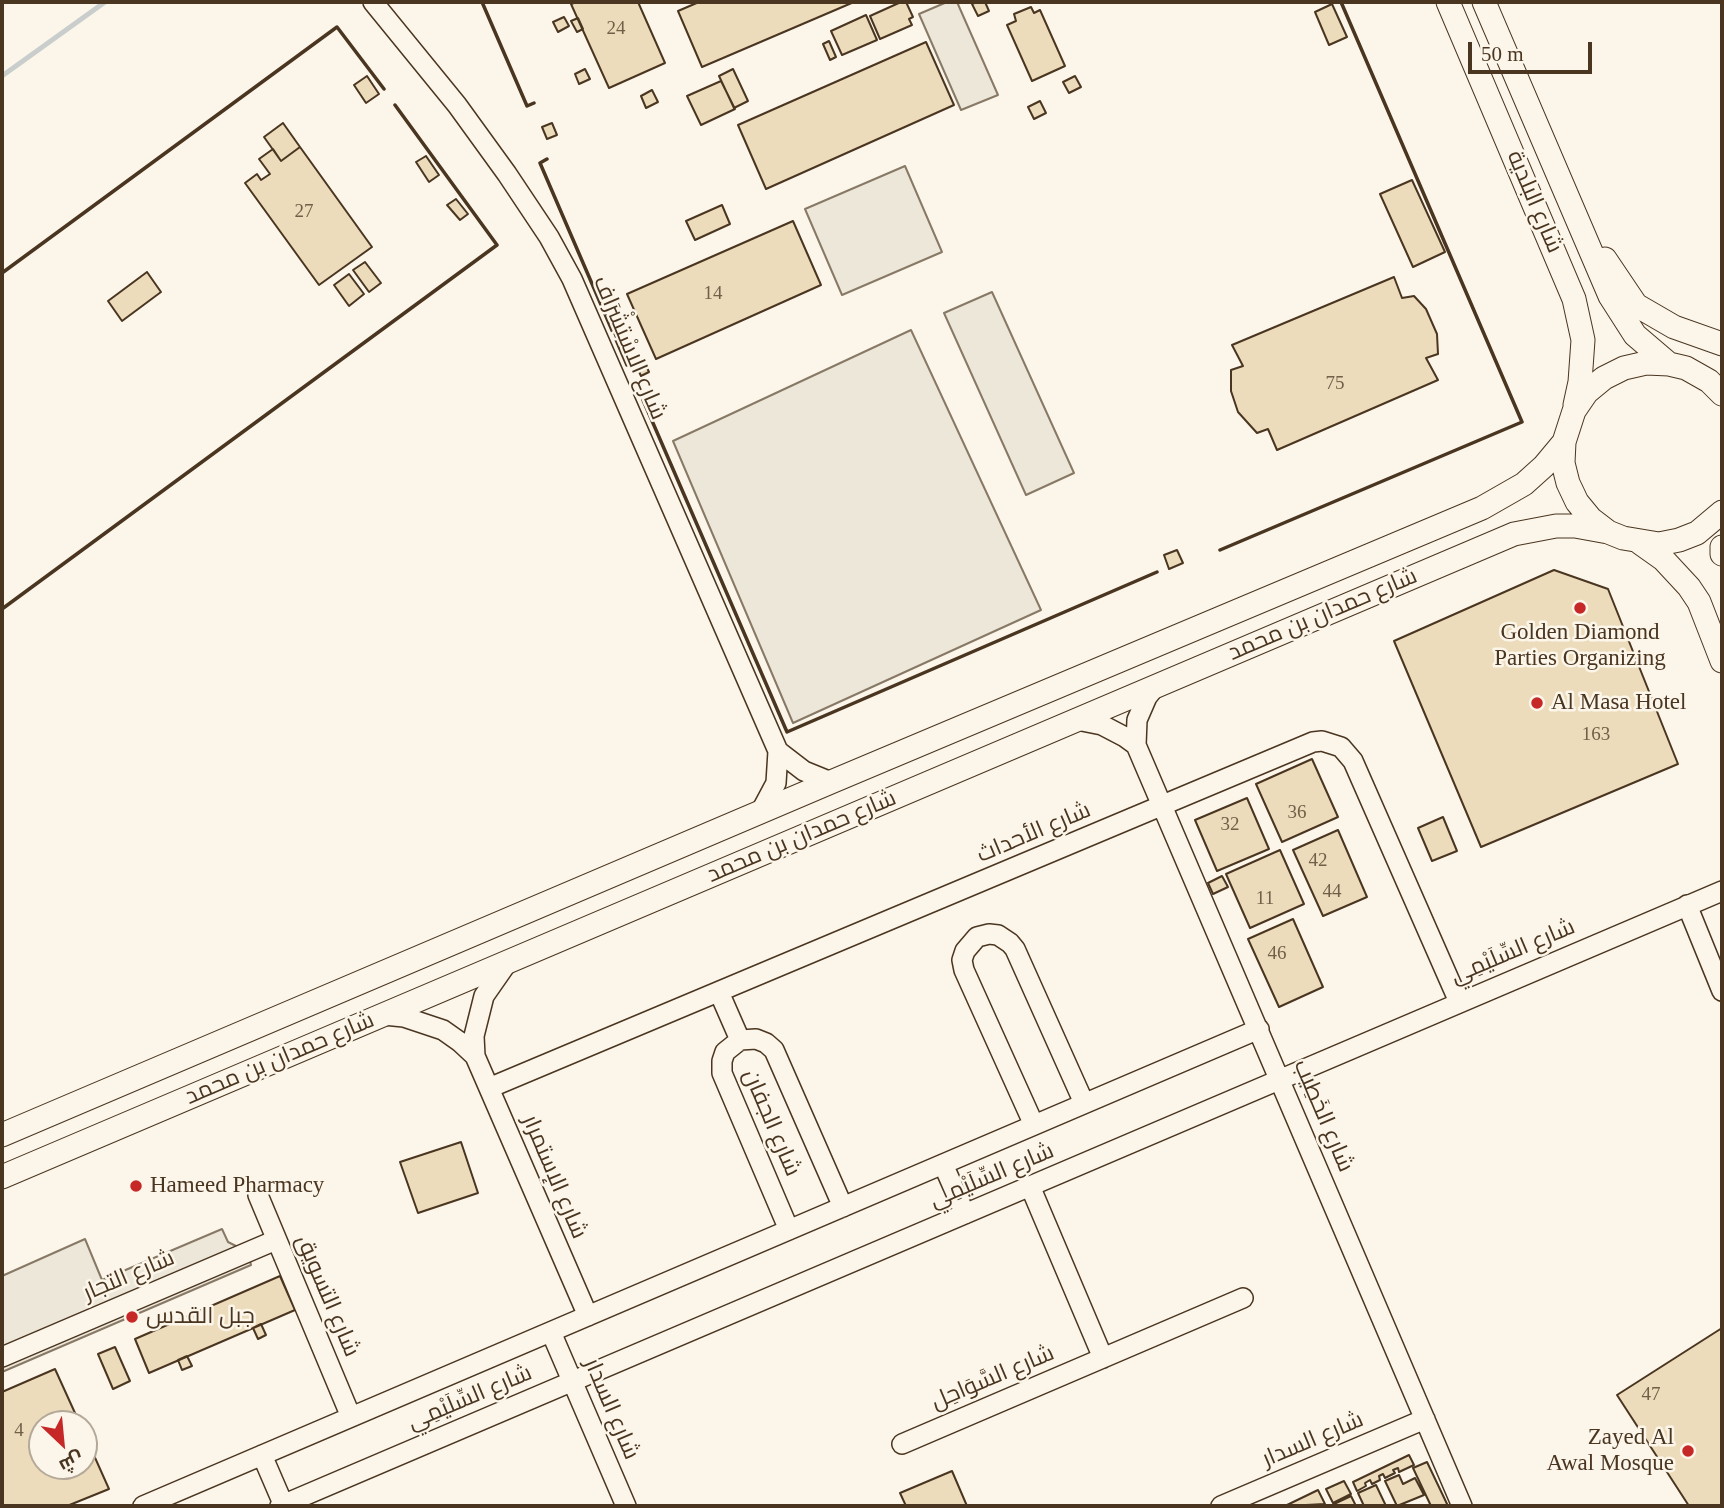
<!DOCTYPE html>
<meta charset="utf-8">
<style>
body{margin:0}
#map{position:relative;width:1724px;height:1508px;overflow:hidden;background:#fbf6e9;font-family:"Times New Roman",Cairo,serif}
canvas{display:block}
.frame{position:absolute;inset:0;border:4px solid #4a3520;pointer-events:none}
.north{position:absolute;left:28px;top:1410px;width:70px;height:70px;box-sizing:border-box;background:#fbf6e9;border:2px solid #b4a999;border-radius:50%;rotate:154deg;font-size:19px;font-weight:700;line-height:28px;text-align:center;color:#4a3520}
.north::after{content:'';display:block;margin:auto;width:24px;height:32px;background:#c62828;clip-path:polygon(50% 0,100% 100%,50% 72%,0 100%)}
.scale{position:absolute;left:1468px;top:42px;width:124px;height:32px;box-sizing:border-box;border:4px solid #4a3520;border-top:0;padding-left:9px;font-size:21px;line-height:24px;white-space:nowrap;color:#4a3520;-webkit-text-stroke:5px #fbf6e9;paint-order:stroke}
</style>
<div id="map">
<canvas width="1724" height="1508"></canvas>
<div class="frame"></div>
<div class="north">ش</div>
<div class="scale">50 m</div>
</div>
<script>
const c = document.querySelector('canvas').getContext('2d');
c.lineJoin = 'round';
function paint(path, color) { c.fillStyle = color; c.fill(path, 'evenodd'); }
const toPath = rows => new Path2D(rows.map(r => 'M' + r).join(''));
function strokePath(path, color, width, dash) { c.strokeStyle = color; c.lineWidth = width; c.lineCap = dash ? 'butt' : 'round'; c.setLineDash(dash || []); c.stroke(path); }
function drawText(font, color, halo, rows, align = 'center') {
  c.font = font + ' "Times New Roman",Cairo,serif'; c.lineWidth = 5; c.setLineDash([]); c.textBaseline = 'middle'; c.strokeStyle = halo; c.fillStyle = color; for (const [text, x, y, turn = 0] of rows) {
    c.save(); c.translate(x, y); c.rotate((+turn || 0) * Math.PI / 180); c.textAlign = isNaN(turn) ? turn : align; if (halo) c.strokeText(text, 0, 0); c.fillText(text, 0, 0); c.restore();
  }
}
const parking = toPath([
 [947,2,957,2,998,95,961,110,919,14,947,2],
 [905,166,942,252,842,295,805,209,905,166],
 [992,292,1074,473,1026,495,944,313,992,292],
 [911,330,1041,610,793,723,673,441,911,330],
 [222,1229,228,1242,248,1252,251,1265,2,1372,2,1276,85,1239,102,1280,222,1229]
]);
paint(parking, '#ede7d9');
strokePath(parking, '#887966', 2);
strokePath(toPath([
 [2,76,105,2]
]), '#c9cecd', 5);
const building = toPath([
 [577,2,638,2,665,63,609,88,571,4,577,2],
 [699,2,854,2,702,67,678,11,699,2],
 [901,2,906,2,913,17,909,19,912,25,880,39,870,16,901,2],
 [977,2,985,2,989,11,978,16,972,4,977,2],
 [1332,4,1347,37,1329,45,1315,12,1332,4],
 [1031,7,1034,13,1040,10,1065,66,1032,81,1007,25,1016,21,1014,14,1031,7],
 [866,15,877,40,842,55,831,31,866,15],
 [564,17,569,26,558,32,553,22,564,17],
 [578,18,583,29,577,32,571,21,578,18],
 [829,41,836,57,830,60,823,44,829,41],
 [926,42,954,105,766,189,738,125,926,42],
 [585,69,590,79,579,84,575,74,585,69],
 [733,69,748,101,734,108,719,76,733,69],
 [367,76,379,94,366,103,354,85,367,76],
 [1075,76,1081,87,1069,93,1063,82,1075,76],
 [721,81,735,109,701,125,687,96,721,81],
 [652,90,658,102,646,108,641,96,652,90],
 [1040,101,1046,113,1034,119,1028,107,1040,101],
 [283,123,300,147,281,161,264,137,283,123],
 [552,123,557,135,547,139,542,127,552,123],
 [300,147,372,247,319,285,245,183,257,174,261,180,270,174,259,159,273,149,281,161,300,147],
 [426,156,439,175,429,182,416,162,426,156],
 [1412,180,1445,252,1413,267,1380,194,1412,180],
 [456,199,468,214,460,220,447,205,456,199],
 [722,205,730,224,695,240,686,221,722,205],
 [793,221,821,285,656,359,627,294,793,221],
 [365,262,381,283,369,292,353,270,365,262],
 [147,272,161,292,122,321,108,301,147,272],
 [349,274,364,294,349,306,334,285,349,274],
 [1394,277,1402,298,1414,296,1426,309,1437,334,1438,354,1426,358,1438,380,1277,450,1268,429,1257,433,1238,412,1231,391,1231,370,1243,366,1232,345,1394,277],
 [643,359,649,372,641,376,635,363,643,359],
 [1177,550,1183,563,1169,569,1164,555,1177,550],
 [1554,570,1608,589,1678,764,1481,847,1394,641,1554,570],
 [1312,759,1338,817,1282,842,1256,784,1312,759],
 [1247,798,1269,849,1217,871,1195,820,1247,798],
 [1443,817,1457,851,1432,861,1418,828,1443,817],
 [1338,830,1367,897,1323,916,1293,850,1338,830],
 [1280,850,1304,904,1250,928,1226,874,1280,850],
 [1222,876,1228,887,1213,894,1208,883,1222,876],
 [1293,919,1323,987,1279,1007,1248,939,1293,919],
 [461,1142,478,1193,418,1213,400,1162,461,1142],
 [280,1276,295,1310,149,1373,135,1339,280,1276],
 [261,1324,266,1335,258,1339,253,1328,261,1324],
 [1722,1328,1722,1506,1689,1506,1617,1395,1722,1328],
 [115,1347,130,1381,113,1389,98,1354,115,1347],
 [187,1356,192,1366,182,1370,178,1360,187,1356],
 [55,1369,80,1424,42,1424,42,1466,84,1466,84,1433,109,1489,67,1506,2,1506,2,1392,55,1369],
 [1409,1455,1414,1465,1399,1472,1398,1468,1393,1470,1395,1473,1385,1478,1383,1474,1379,1476,1380,1480,1372,1484,1370,1480,1365,1483,1366,1486,1357,1491,1353,1482,1409,1455],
 [1427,1462,1448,1506,1431,1506,1413,1468,1427,1462],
 [952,1471,967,1506,906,1506,900,1493,952,1471],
 [1399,1475,1403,1484,1415,1478,1424,1495,1397,1506,1385,1481,1399,1475],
 [1344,1481,1351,1494,1333,1503,1326,1489,1344,1481],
 [1376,1485,1386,1506,1364,1506,1358,1493,1376,1485],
 [1318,1490,1325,1504,1287,1506,1287,1505,1318,1490],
 [1351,1496,1356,1506,1335,1506,1334,1504,1351,1496]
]);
paint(building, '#ecdcbc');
strokePath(building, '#4a3520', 2);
const minor = toPath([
 [373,2,457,105,507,174,549,237,572,279,778,751,776,783,760,813],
 [1155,687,1147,697,1137,720,1136,745,1462,1506],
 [1077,720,1102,725,1125,737,1136,745],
 [778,751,804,771,831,782],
 [1687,905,1722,991],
 [507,963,484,996,474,1036,475,1056,588,1316],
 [719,992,740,1040],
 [384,1015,404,1017,443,1030,460,1042,475,1056],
 [489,1088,1313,742,1322,741,1341,747,1353,761,1459,1002],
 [1034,1125,964,970,962,960,965,951,977,937,989,934,998,935,1010,943,1015,949,1084,1103],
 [943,1164,965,1214],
 [1030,1186,1103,1358],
 [258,1195,351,1417],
 [789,1230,722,1073,722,1061,725,1052,740,1040,756,1039,766,1043,774,1050,843,1207],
 [551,1332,626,1506],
 [2,1357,276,1240],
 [902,1444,1243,1298],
 [262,1455,284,1506],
 [143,1506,1259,1029],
 [280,1506,1722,891],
 [1221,1506,1425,1419]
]);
const major = toPath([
 [1448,2,1574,299,1583,340,1580,382,1575,405],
 [1484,2,1610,296,1635,335,1669,364],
 [1605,259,1636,305,1674,327,1722,344],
 [1722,394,1709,381,1686,368,1669,364,1646,363,1624,368,1604,378,1587,392,1574,411,1564,442,1563,463,1568,483,1577,502,1591,519,1608,532,1623,538,1659,544,1679,540,1697,533,1722,512],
 [1639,542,1663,559,1689,587,1699,602,1722,661],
 [1722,547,1722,554],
 [2,1135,831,782,1482,508,1524,484,1544,466,1564,442],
 [2,1177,1514,534,1556,526,1575,526,1608,532]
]);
strokePath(minor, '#4a3520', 22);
strokePath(major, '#4a3520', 25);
strokePath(minor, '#fbf6e9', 19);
strokePath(major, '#fbf6e9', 23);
strokePath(toPath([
 [482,2,527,106,534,103],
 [547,159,540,163,627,365],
 [2,273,337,27,384,89],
 [649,398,643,400,787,732,1157,572],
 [1220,550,1522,422,1341,2],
 [2,609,497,245,395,105]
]), '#4a3520', 3.5);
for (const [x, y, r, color] of [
 [1580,608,7,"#c62828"],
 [1537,703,7,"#c62828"],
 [136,1186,7,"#c62828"],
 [132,1317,7,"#c62828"],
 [1688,1451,7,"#c62828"]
]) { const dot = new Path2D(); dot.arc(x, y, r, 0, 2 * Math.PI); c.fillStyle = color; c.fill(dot); strokePath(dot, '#fbf6e9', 2.5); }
drawText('19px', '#725f47', null, [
 ["24",616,29],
 ["27",304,212],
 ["14",713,294],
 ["75",1335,384],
 ["163",1596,735],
 ["36",1297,813],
 ["32",1230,825],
 ["42",1318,861],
 ["44",1332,892],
 ["11",1265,899],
 ["46",1277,954],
 ["47",1651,1395],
 ["4",19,1431]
]);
drawText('23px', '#4a3520', '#fbf6e9', [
 ["شارع البلدية",1534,202,67],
 ["شارع الاسْتِشْرَاف",629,348,67],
 ["شارع حمدان بن محمد",1323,615,-23],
 ["شارع الأحداث",1034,833,-23],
 ["شارع حمدان بن محمد",802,837,-23],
 ["شارع السِّلَيْمِي",1513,952,-23],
 ["شارع حمدان بن محمد",280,1059,-23],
 ["شارع الخَطِيب",1323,1116,67],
 ["شارع الجفان",771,1123,67],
 ["شارع السِّلَيْمِي",992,1176,-23],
 ["شارع الإستمرار",554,1177,67],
 ["شارع التجار",129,1276,-23],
 ["شارع التسويق",327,1296,67],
 ["شارع السَّوَاحِل",993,1378,-23],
 ["شارع السِّلَيْمِي",470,1398,-23],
 ["شارع السدار",611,1409,67],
 ["شارع السدار",1313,1440,-23]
]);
drawText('23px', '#4a3520', '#fbf6e9', [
 ["Golden Diamond",1580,633,"center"],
 ["Parties Organizing",1580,659,"center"],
 ["Al Masa Hotel",1551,703],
 ["Hameed Pharmacy",150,1186],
 ["جبل القدس",146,1317],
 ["Zayed Al",1674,1438,"right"],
 ["Awal Mosque",1674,1464,"right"]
], 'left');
</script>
